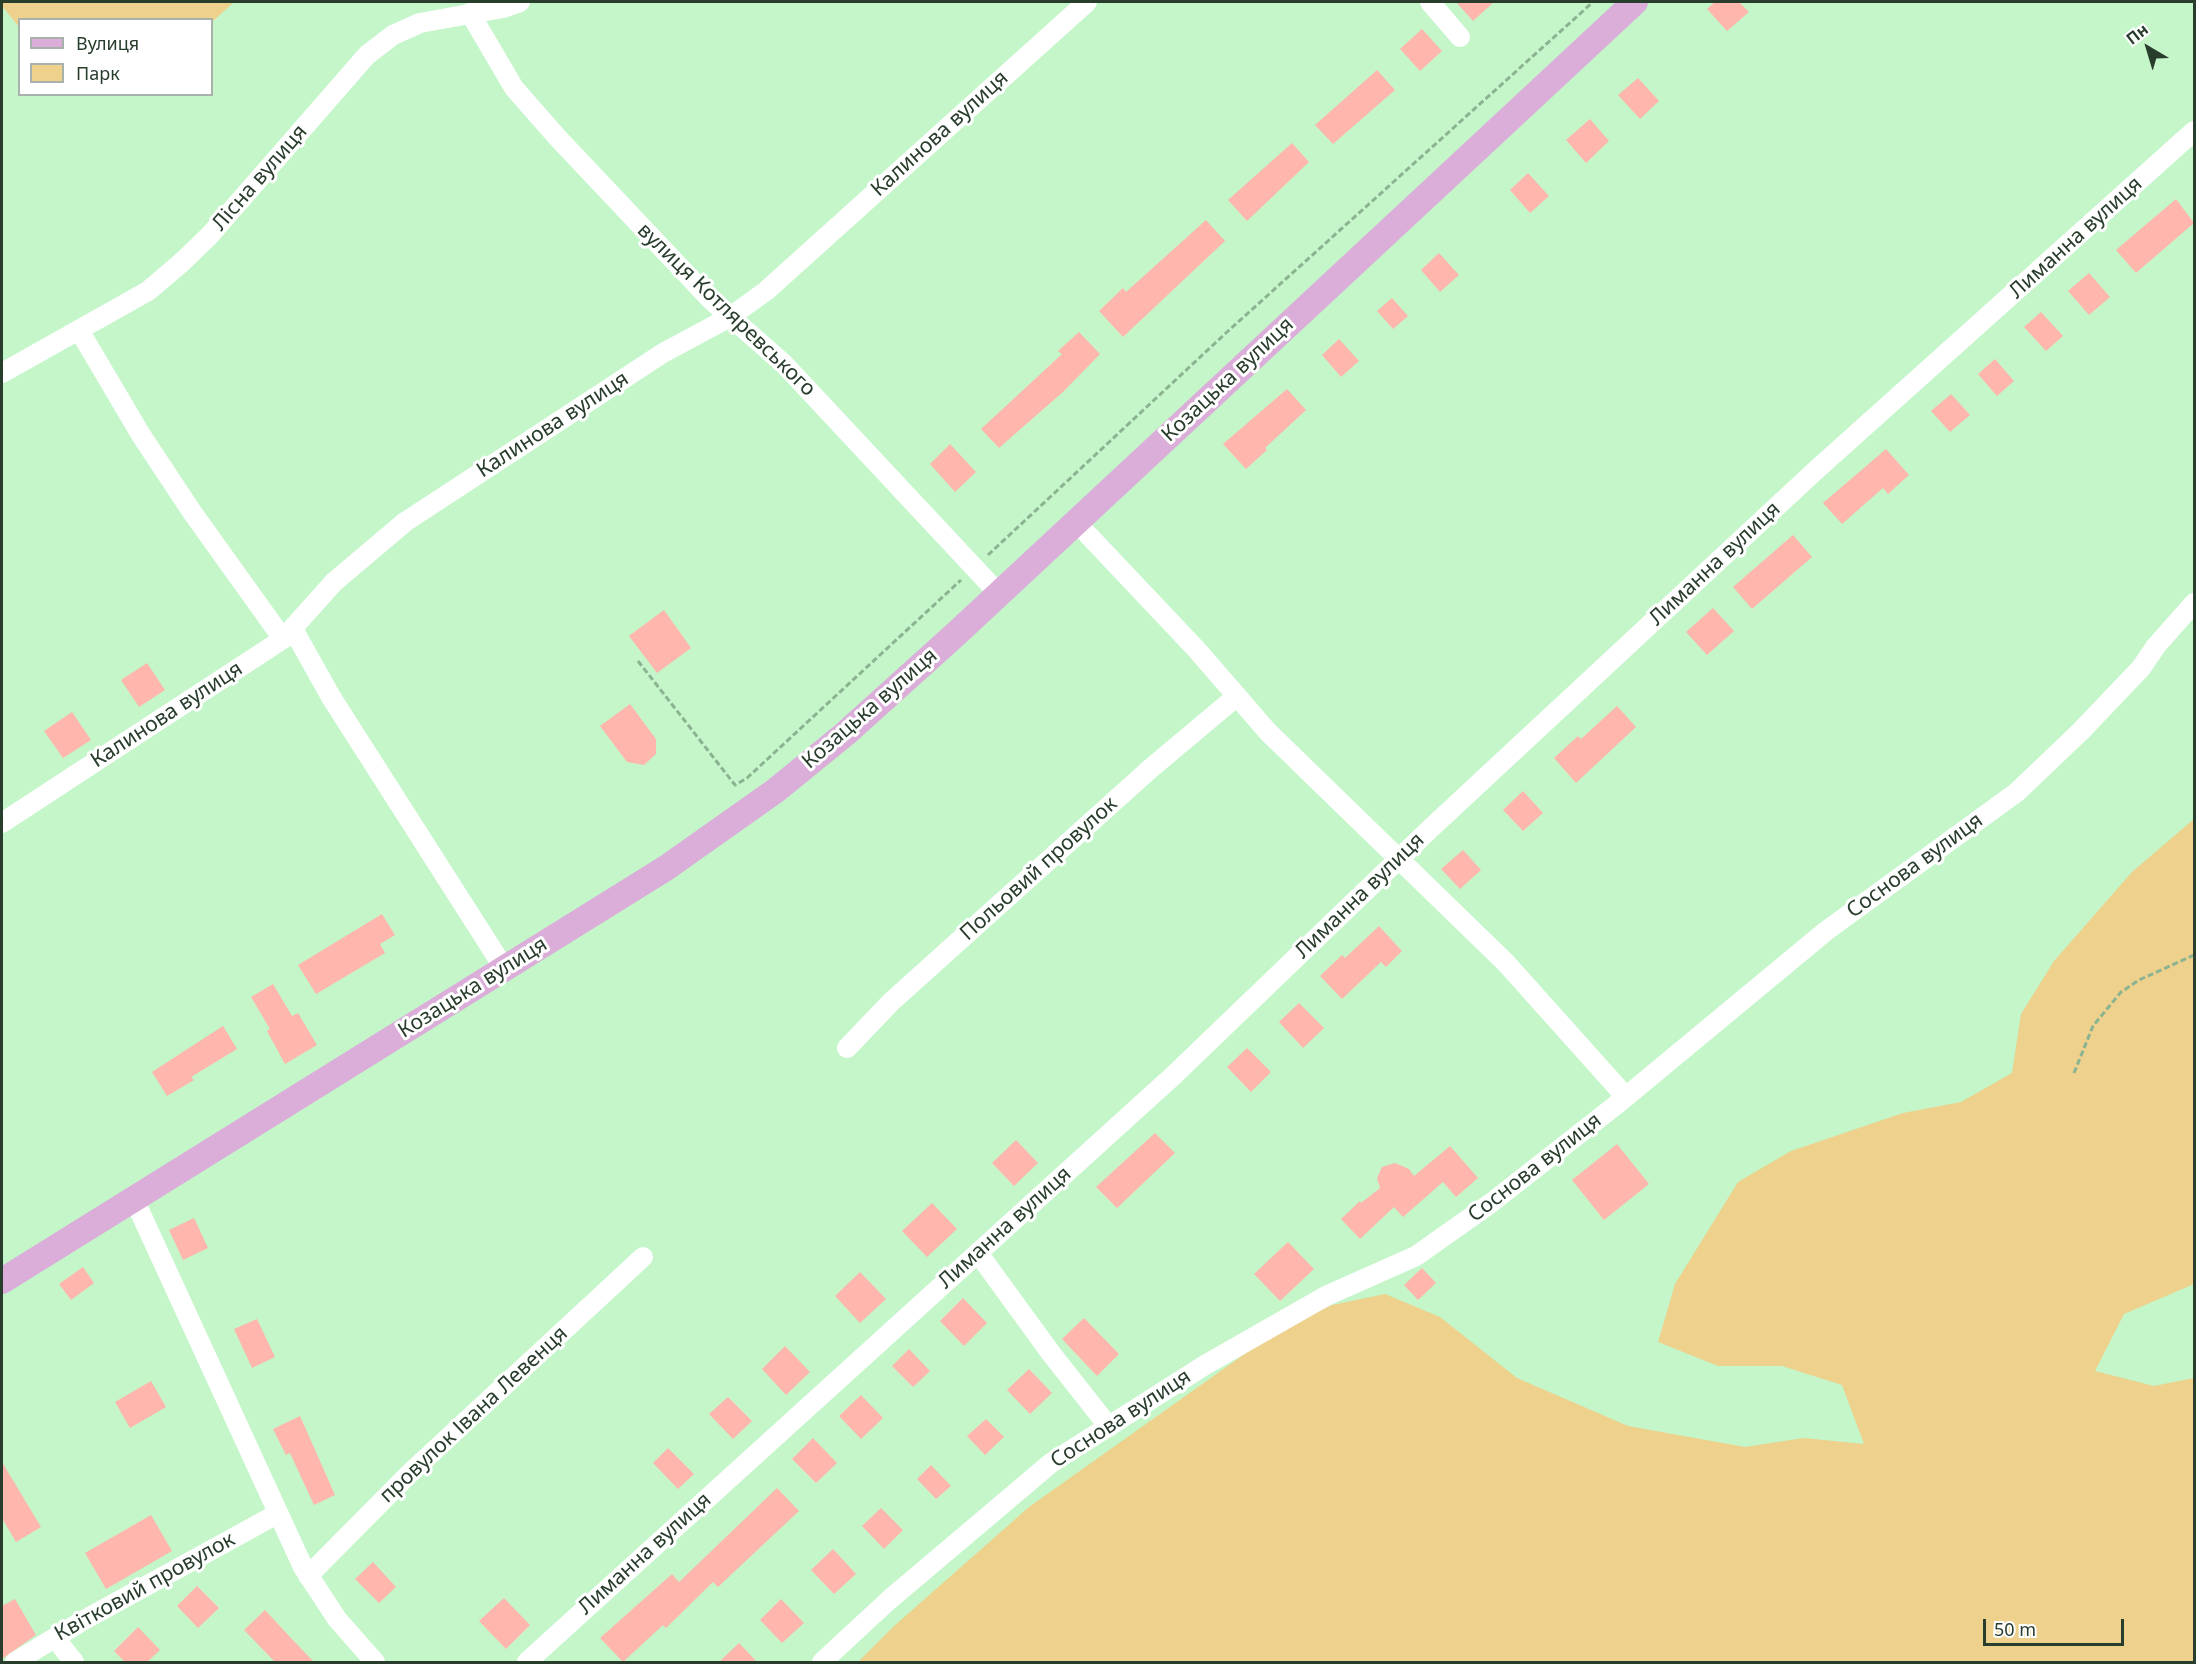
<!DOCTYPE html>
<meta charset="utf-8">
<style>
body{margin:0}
#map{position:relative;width:2196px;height:1664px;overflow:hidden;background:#c4f6ca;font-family:"Noto Sans",sans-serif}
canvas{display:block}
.frame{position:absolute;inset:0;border:3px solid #293d2c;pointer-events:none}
.legend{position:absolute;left:18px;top:18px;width:195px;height:78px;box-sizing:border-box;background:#fff;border:2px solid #a9b1ab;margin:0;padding:8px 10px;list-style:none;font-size:18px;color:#293d2c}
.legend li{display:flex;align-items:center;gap:12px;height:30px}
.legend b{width:30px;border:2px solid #a9b1ab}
.north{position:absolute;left:2118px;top:18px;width:60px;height:60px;-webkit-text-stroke:4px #fff;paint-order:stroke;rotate:322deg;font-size:16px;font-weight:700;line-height:24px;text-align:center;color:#293d2c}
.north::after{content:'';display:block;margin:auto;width:21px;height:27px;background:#293d2c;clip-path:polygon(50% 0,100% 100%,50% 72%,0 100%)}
.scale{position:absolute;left:1983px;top:1619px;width:141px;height:27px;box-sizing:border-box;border:3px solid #293d2c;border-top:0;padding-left:8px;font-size:18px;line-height:21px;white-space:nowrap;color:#293d2c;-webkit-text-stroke:4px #fff;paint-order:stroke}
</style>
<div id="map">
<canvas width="2196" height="1664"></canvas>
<div class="frame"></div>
<ul class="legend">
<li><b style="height:8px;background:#dbadd9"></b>Вулиця</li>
<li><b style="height:16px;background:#edd18c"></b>Парк</li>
</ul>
<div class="north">Пн</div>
<div class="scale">50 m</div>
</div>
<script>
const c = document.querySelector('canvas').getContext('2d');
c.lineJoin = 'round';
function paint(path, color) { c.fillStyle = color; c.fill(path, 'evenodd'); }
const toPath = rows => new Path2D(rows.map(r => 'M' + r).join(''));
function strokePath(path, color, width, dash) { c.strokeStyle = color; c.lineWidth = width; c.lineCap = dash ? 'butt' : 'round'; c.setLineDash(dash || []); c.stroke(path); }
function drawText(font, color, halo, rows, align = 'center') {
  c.font = font + ' "Noto Sans",sans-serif'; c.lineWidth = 6; c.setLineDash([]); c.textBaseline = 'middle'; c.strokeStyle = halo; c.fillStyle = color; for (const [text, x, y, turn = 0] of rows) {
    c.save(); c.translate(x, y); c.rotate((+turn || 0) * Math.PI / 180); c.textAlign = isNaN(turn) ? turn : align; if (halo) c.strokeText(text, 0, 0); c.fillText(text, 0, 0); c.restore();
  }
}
paint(toPath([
 [2,2,234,2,212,22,212,20,20,20,19,27,2,6],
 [2194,819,2194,1284,2124,1314,2095,1371,2154,1386,2194,1378,2194,1662,858,1662,893,1627,1029,1507,1277,1331,1332,1305,1385,1294,1440,1317,1517,1378,1628,1426,1745,1447,1804,1438,1864,1444,1842,1385,1782,1366,1718,1366,1658,1342,1675,1284,1738,1182,1791,1151,1903,1113,1961,1102,2012,1073,2021,1014,2054,961,2132,872]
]), '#edd18c');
paint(toPath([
 [1456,2,1494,2,1473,21],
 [1715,2,1739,2,1749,12,1727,31,1707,9],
 [1422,29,1442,51,1420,71,1400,49],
 [1377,70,1395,90,1333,144,1315,125],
 [1638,78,1659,101,1640,119,1618,95],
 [1590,119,1609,141,1586,163,1566,140],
 [1292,143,1309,162,1247,221,1228,200],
 [1528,173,1549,196,1530,213,1510,190],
 [2176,199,2194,223,2136,273,2116,250],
 [1206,220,1225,241,1123,337,1099,311,1123,288,1126,292],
 [1439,253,1459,275,1440,292,1421,270],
 [2089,273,2110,297,2089,315,2068,291],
 [1392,298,1408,316,1393,329,1377,311],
 [2041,312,2063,336,2046,351,2024,327],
 [1079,332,1100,354,1064,391,999,448,981,429,1062,354,1058,351],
 [1339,339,1359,361,1341,377,1322,355],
 [1995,359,2014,381,1997,396,1978,374],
 [1287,389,1306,410,1265,448,1267,450,1246,469,1223,444],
 [1951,394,1970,415,1950,432,1931,411],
 [950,444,976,472,955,492,930,464],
 [1886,449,1909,475,1888,494,1883,488,1842,524,1823,503],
 [1793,535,1812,557,1752,609,1733,587],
 [1713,608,1734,631,1707,655,1686,632],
 [664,610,691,648,657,673,629,636],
 [147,663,165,690,139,707,121,680],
 [630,704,656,739,656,754,644,765,627,762,600,726],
 [1617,706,1636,727,1576,783,1554,758,1578,736,1581,739],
 [72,712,91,740,63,758,44,731],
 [1523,791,1543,813,1523,831,1503,810],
 [1463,850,1481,870,1460,889,1441,869],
 [382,914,395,935,380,944,385,953,316,994,298,965],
 [1379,926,1402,951,1386,967,1381,962,1342,999,1320,976,1342,955,1345,958],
 [273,984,292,1016,298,1013,317,1045,285,1064,267,1031,270,1029,251,997],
 [1299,1003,1324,1028,1303,1048,1279,1022],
 [223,1026,237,1049,191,1077,194,1080,167,1096,152,1072],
 [1247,1048,1271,1072,1251,1092,1227,1067],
 [1155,1133,1175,1153,1117,1208,1096,1187],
 [1016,1140,1038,1163,1014,1186,992,1163],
 [1617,1144,1649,1184,1604,1220,1572,1180],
 [1450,1146,1478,1178,1456,1197,1443,1182,1403,1217,1394,1207,1360,1239,1341,1219,1360,1201,1361,1203,1380,1188,1377,1178,1382,1167,1395,1163,1409,1169,1414,1176],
 [932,1203,957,1229,927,1257,902,1231],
 [194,1218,208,1248,183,1260,169,1230],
 [1288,1242,1314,1269,1280,1301,1254,1274],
 [83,1267,94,1283,71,1300,59,1284],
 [1422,1268,1436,1283,1418,1300,1404,1285],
 [860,1272,886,1299,860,1323,835,1296],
 [963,1298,987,1323,964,1346,940,1321],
 [1084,1318,1119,1354,1097,1376,1062,1339],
 [257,1319,275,1357,252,1368,234,1329],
 [785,1346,810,1372,786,1395,762,1369],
 [909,1349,930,1371,913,1387,892,1366],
 [1029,1369,1052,1393,1030,1414,1007,1390],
 [151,1381,166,1407,130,1428,115,1402],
 [861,1395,883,1418,861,1439,839,1416],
 [728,1397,752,1421,733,1439,709,1414],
 [300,1416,335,1495,314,1505,290,1453,286,1455,273,1429],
 [986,1419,1004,1437,985,1455,967,1436],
 [813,1438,837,1463,816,1483,792,1459],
 [668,1448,694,1474,678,1489,653,1463],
 [2,1462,41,1527,16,1542,2,1518],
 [931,1465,951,1486,936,1499,917,1479],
 [777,1488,799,1511,718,1587,713,1582,666,1628,663,1625,623,1662,600,1638,672,1574,679,1582],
 [881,1508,903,1530,884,1549,862,1526],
 [151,1515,172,1551,106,1589,85,1553],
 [833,1549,856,1574,834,1594,811,1570],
 [373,1562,396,1587,379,1603,355,1579],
 [197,1586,219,1608,198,1628,177,1606],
 [504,1598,530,1625,506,1649,479,1621],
 [15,1599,36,1635,2,1659,2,1606],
 [781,1599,804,1623,782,1643,760,1620],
 [265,1610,290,1637,314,1662,275,1662,244,1630],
 [138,1627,160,1650,147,1662,125,1662,114,1651],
 [739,1643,757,1662,719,1662]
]), '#ffb6ac');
strokePath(toPath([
 [988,555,1227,332,1593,2],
 [638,661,735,785,747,778,961,580],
 [2074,1073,2093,1026,2121,992,2139,980,2194,955]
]), '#8cb391', 3, [6, 3]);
strokePath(toPath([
 [1430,2,1460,37],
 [470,13,514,88,557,137,710,299,784,364,999,594],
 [79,330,141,435,192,512,283,639],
 [2,373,148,291,181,263,210,235,367,55,393,35,420,23,503,8,520,2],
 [1075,521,1197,650,1268,732,1506,963,1626,1097],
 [293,629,331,697,504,968],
 [2,823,283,639,334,582,405,522,663,353,730,317,766,291,1087,2],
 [847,1048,891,1002,1150,769,1237,696],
 [134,1199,303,1567,337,1619,375,1662],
 [978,1253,1050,1352,1109,1427],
 [308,1576,410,1473,643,1257],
 [55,1638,74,1662],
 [15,1662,84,1620,277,1514],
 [527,1662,1174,1075,1431,828,1815,471,2194,131],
 [822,1662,889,1600,1051,1463,1205,1365,1326,1296,1416,1256,1491,1203,1616,1105,1826,931,2017,792,2081,731,2141,668,2156,646,2194,603]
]), '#fff', 20);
strokePath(toPath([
 [2,1281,666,868,775,791,845,734,957,633,1635,2]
]), '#dbadd9', 26);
drawText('21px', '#293d2c', '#fff', [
 ["Калинова вулиця",940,134,-42],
 ["Лісна вулиця",260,178,-49],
 ["Лиманна вулиця",2076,238,-42],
 ["вулиця Котляревського",726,310,44],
 ["Козацька вулиця",1228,380,-43],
 ["Калинова вулиця",553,425,-33],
 ["Лиманна вулиця",1715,564,-43],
 ["Козацька вулиця",870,709,-41],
 ["Калинова вулиця",167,715,-33],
 ["Соснова вулиця",1915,866,-36],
 ["Польовий провулок",1039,869,-42],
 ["Лиманна вулиця",1360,896,-44],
 ["Козацька вулиця",473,988,-32],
 ["Соснова вулиця",1535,1168,-38],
 ["Лиманна вулиця",1005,1228,-42],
 ["провулок Івана Левенця",474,1415,-43],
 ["Соснова вулиця",1121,1419,-33],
 ["Лиманна вулиця",645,1554,-42],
 ["Квітковий провулок",145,1587,-29]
]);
</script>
